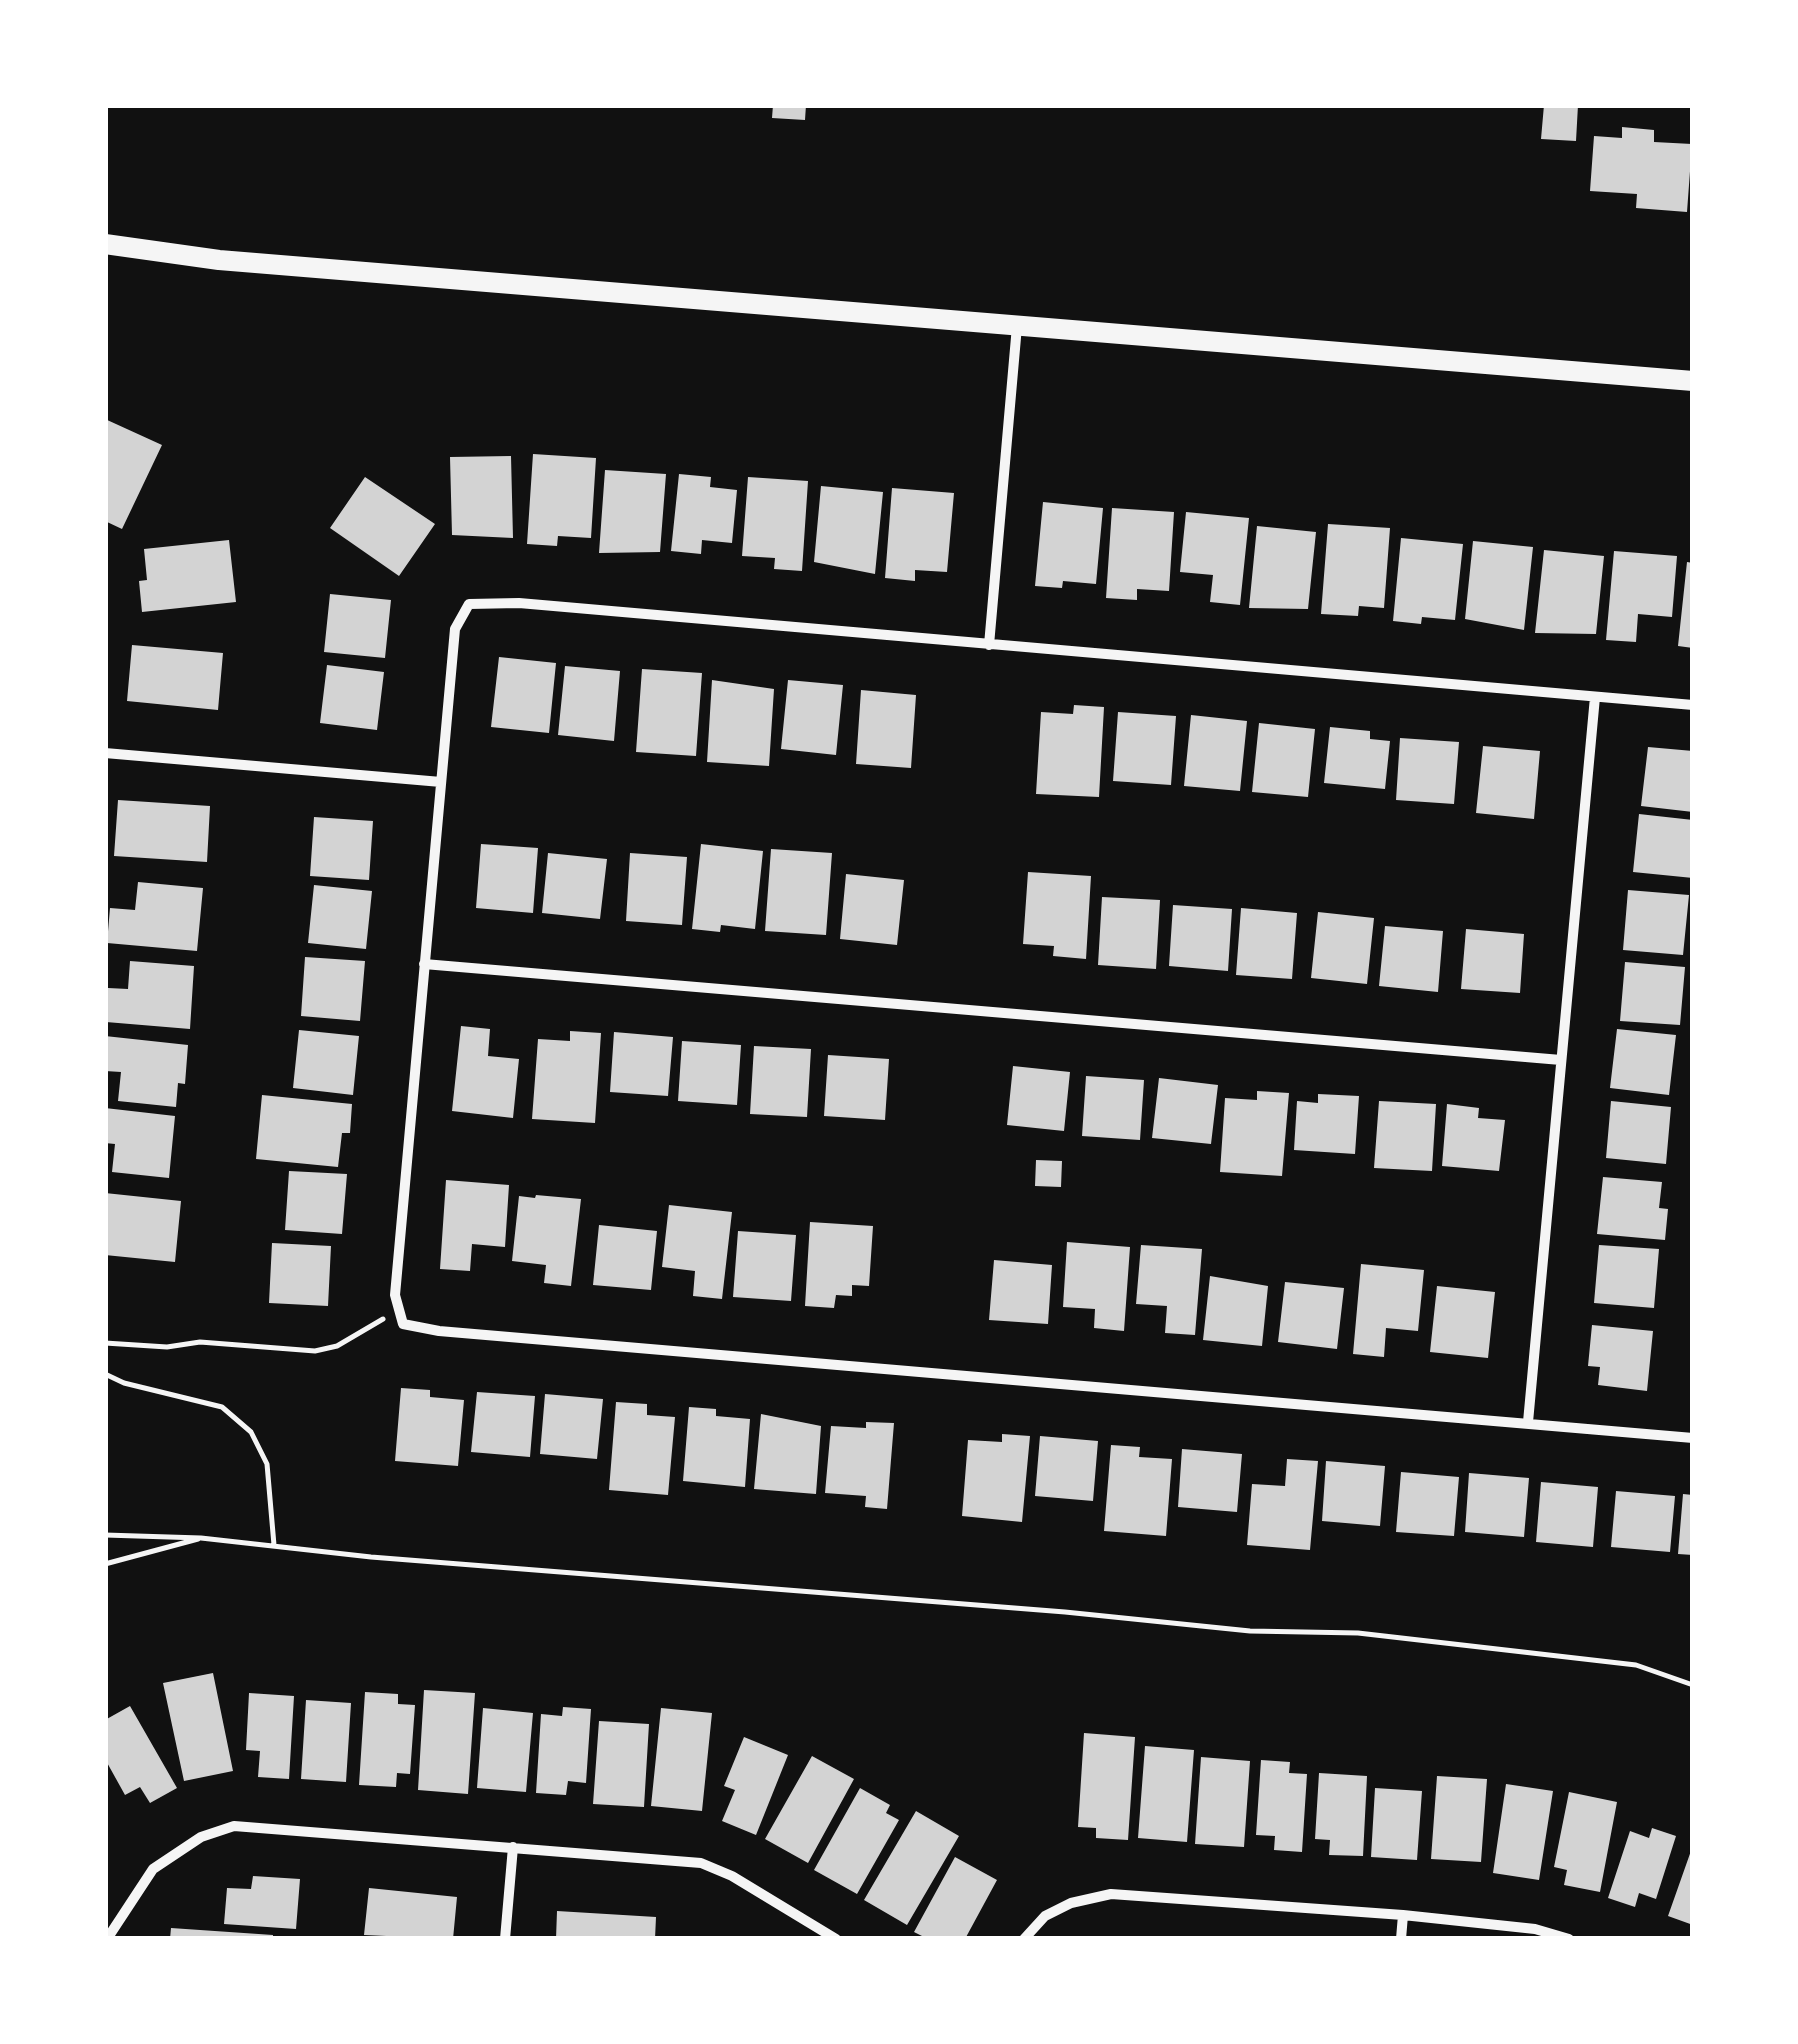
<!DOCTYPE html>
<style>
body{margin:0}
#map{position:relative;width:1798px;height:2044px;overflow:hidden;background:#111;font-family:"Asap Condensed",sans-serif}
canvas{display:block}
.frame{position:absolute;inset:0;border:108px solid #fff;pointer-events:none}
</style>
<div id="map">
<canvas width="1798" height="2044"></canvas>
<div class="frame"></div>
</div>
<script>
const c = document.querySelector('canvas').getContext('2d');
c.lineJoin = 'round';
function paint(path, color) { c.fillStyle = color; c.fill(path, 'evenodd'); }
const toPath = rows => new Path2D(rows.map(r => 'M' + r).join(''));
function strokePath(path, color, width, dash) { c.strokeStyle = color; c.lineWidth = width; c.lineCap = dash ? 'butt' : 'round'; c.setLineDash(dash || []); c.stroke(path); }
paint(toPath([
 [773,105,806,105,805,120,772,118],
 [1544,105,1578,105,1576,141,1541,139],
 [1622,127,1654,130,1654,142,1692,144,1687,212,1636,208,1637,194,1590,191,1594,136,1622,138],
 [105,419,162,445,122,529,105,521],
 [533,454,596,458,591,538,558,536,557,546,527,544],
 [511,456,513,538,452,535,450,457],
 [605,470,666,474,660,552,599,553],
 [679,474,711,477,710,487,737,490,732,543,702,540,701,554,671,551],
 [365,477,435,524,399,576,330,528],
 [748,477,808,481,802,571,774,569,775,558,742,556],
 [821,486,883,492,875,574,814,562],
 [892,488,954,493,947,572,915,570,915,581,885,578],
 [1043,502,1103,508,1096,584,1063,581,1062,588,1035,586],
 [1112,508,1174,512,1169,591,1137,589,1137,600,1106,598],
 [1186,512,1249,518,1240,605,1210,602,1213,575,1180,572],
 [1328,524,1390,528,1384,608,1359,606,1358,616,1321,614],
 [1257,526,1316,532,1308,609,1249,608],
 [1401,538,1463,544,1455,620,1422,617,1421,624,1393,621],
 [229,540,236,602,142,612,139,581,147,580,144,549],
 [1473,541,1533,547,1524,630,1465,619],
 [1544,550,1604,556,1596,634,1535,633],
 [1614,551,1677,556,1672,617,1638,614,1636,642,1606,640],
 [1687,562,1693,563,1693,648,1678,646],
 [330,594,391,600,385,658,324,652],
 [132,645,223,653,218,710,127,701],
 [499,657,556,663,549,733,491,727],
 [327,665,384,672,377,730,320,723],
 [565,666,620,671,614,741,558,735],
 [642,669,702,673,696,756,636,752],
 [712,680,774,689,769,766,707,762],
 [788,680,843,685,836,755,781,749],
 [861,690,916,695,911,768,856,764],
 [1074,705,1104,707,1099,797,1036,794,1041,712,1073,714],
 [1118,712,1176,716,1171,785,1113,781],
 [1191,715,1247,721,1240,791,1184,786],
 [1259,723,1315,729,1308,797,1252,792],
 [1330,727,1370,731,1370,739,1390,741,1385,789,1324,783],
 [1400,738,1459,742,1454,804,1396,800],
 [1483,746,1540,751,1534,819,1476,813],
 [1648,747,1693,751,1693,812,1641,806],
 [118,800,210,806,207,862,114,856],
 [1639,814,1693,820,1693,878,1633,872],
 [314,817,373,821,369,880,310,876],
 [481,844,538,848,533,913,476,908],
 [701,844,763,851,755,929,721,925,720,932,692,929],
 [771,849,832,853,826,935,765,931],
 [548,853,607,859,600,919,542,913],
 [630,853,687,857,682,925,626,921],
 [1028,872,1091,876,1086,959,1053,956,1054,946,1023,944],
 [846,874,904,880,897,945,840,939],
 [138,882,203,888,197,951,107,943,110,908,135,910],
 [314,885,372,891,366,949,308,943],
 [1628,890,1689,895,1683,955,1623,950],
 [1102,897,1160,900,1156,969,1098,965],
 [1173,905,1232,909,1228,971,1169,966],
 [1241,908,1297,913,1292,979,1236,975],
 [1318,912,1374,918,1367,984,1311,978],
 [1385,926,1443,931,1438,992,1379,986],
 [1466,929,1524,934,1520,993,1461,989],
 [305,957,365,961,360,1021,301,1016],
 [130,961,194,966,190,1029,106,1022,108,988,128,989],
 [1625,962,1685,967,1680,1025,1620,1021],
 [461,1026,490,1029,488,1056,519,1059,513,1118,452,1111],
 [1617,1029,1676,1035,1669,1095,1610,1088],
 [299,1030,359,1036,353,1095,293,1088],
 [570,1031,601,1033,595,1123,532,1119,538,1039,570,1041],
 [614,1032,673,1037,668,1096,610,1092],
 [105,1036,188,1045,185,1084,178,1083,176,1107,118,1101,121,1072,105,1071],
 [682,1041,741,1045,737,1105,678,1101],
 [754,1046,811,1049,807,1117,750,1114],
 [828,1055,889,1059,885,1120,824,1116],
 [1013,1066,1070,1072,1064,1131,1007,1125],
 [1086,1076,1144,1080,1140,1140,1082,1136],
 [1159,1078,1218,1085,1211,1144,1152,1138],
 [1257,1091,1289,1093,1282,1176,1220,1172,1225,1098,1257,1100],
 [1318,1094,1359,1096,1355,1154,1294,1150,1297,1101,1318,1103],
 [262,1095,352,1104,350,1133,342,1133,338,1167,256,1159],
 [1379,1101,1436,1104,1432,1171,1374,1168],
 [1611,1101,1671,1107,1666,1164,1606,1158],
 [1447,1104,1479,1108,1478,1118,1505,1120,1499,1171,1442,1166],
 [105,1108,175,1116,169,1178,112,1172,115,1144,105,1143],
 [1036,1160,1062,1161,1061,1187,1035,1186],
 [289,1171,347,1174,342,1234,285,1230],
 [1603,1177,1662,1182,1659,1208,1668,1209,1665,1240,1597,1234],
 [446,1180,509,1185,505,1247,472,1244,470,1271,440,1269],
 [105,1193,181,1201,175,1262,105,1255],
 [536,1195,581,1199,571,1286,544,1283,546,1265,512,1261,519,1196,535,1198],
 [669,1205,732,1212,722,1299,693,1296,695,1271,662,1267],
 [810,1222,873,1226,869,1286,852,1285,852,1296,836,1295,834,1308,805,1306],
 [599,1225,657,1231,651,1290,593,1285],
 [738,1231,796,1235,791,1301,733,1297],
 [1067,1242,1130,1247,1124,1331,1094,1328,1095,1309,1063,1307],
 [272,1243,331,1246,328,1306,269,1303],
 [1141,1245,1202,1249,1195,1335,1165,1333,1167,1306,1136,1304],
 [1599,1245,1659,1249,1654,1308,1594,1303],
 [994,1260,1052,1265,1048,1324,989,1320],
 [1361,1264,1424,1270,1418,1331,1386,1328,1384,1357,1353,1354],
 [1210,1276,1268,1286,1262,1346,1203,1340],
 [1285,1282,1344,1288,1337,1349,1278,1342],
 [1437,1286,1495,1292,1488,1358,1430,1352],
 [1592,1325,1653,1331,1647,1391,1598,1385,1600,1367,1588,1366],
 [401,1388,430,1390,430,1397,464,1400,458,1466,395,1461],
 [477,1392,535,1396,530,1457,471,1452],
 [545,1394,603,1399,597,1459,540,1454],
 [616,1402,647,1404,647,1415,675,1417,668,1495,609,1490],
 [689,1407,716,1409,716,1416,750,1419,745,1487,683,1481],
 [761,1414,821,1426,816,1494,754,1489],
 [866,1422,894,1423,887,1509,865,1507,866,1496,825,1493,831,1426,866,1428],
 [1002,1434,1030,1436,1022,1522,962,1516,968,1440,1002,1442],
 [1040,1436,1098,1441,1093,1501,1035,1496],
 [1111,1445,1140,1447,1139,1457,1172,1459,1166,1536,1104,1531],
 [1182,1449,1242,1454,1237,1512,1178,1507],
 [1287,1459,1318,1461,1310,1550,1247,1545,1252,1484,1285,1486],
 [1326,1461,1385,1466,1380,1526,1322,1521],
 [1401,1472,1459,1477,1454,1536,1396,1532],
 [1469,1473,1529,1478,1524,1537,1465,1532],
 [1541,1482,1598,1487,1593,1547,1536,1542],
 [1616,1491,1675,1496,1670,1552,1611,1547],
 [1683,1494,1693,1495,1693,1555,1678,1554],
 [213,1673,233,1771,184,1781,163,1683],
 [424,1690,475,1693,468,1794,418,1790],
 [365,1692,398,1694,398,1704,415,1705,410,1774,397,1773,396,1787,359,1785],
 [249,1693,294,1696,289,1779,258,1777,260,1751,246,1750],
 [306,1700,351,1703,346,1782,301,1779],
 [130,1706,177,1788,150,1803,140,1787,125,1795,105,1759,105,1720],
 [563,1707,591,1709,586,1783,568,1781,566,1795,536,1793,541,1714,562,1716],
 [483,1708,533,1713,526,1792,477,1788],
 [661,1708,712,1713,702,1811,651,1806],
 [599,1721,649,1724,644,1807,593,1804],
 [1084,1733,1135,1737,1128,1840,1096,1838,1096,1828,1078,1827],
 [744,1737,788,1755,756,1835,722,1821,735,1790,724,1786],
 [1145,1746,1194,1750,1187,1842,1138,1838],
 [812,1756,854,1779,808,1863,765,1839],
 [1201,1757,1250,1761,1244,1847,1195,1844],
 [1261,1760,1290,1762,1289,1773,1307,1774,1302,1852,1274,1850,1275,1836,1256,1835],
 [1319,1773,1367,1776,1363,1856,1329,1855,1330,1840,1315,1839],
 [1437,1776,1487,1779,1481,1862,1431,1859],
 [1506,1784,1553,1791,1539,1880,1493,1873],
 [860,1788,890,1805,886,1813,899,1820,857,1894,814,1870],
 [1375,1788,1422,1791,1417,1860,1371,1857],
 [1569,1792,1617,1802,1600,1892,1564,1885,1567,1870,1554,1867],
 [916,1811,959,1836,907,1925,864,1900],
 [1652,1828,1676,1836,1656,1899,1639,1893,1635,1907,1608,1898,1630,1831,1649,1838],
 [1692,1848,1693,1848,1693,1925,1668,1916],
 [955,1857,997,1880,965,1939,928,1939,914,1932],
 [253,1876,300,1879,296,1929,224,1924,227,1888,251,1889],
 [369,1888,457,1897,453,1939,364,1935],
 [557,1911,656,1917,655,1939,556,1939],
 [171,1928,273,1935,273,1939,170,1939]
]), '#d3d3d3');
strokePath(toPath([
 [105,1343,167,1347,200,1342,315,1351,337,1346,383,1319],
 [105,1374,124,1383,222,1407,251,1432,267,1464,274,1545],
 [105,1535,201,1538,371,1557,1065,1612,1250,1631,1358,1633,1636,1665,1693,1685],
 [105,1564,198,1539]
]), '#f5f5f5', 5);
strokePath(toPath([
 [989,645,1017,326],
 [1693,705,519,603,469,604,455,629,395,1295,403,1324,439,1331,1693,1438],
 [105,753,441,782],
 [424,964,1561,1060],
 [1528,1422,1595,697],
 [107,1939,153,1869,201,1837,234,1826,701,1863,732,1876,836,1939],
 [505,1939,513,1847],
 [1024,1939,1045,1916,1071,1903,1111,1894,1403,1915,1535,1929,1569,1939],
 [1401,1939,1403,1915]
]), '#f5f5f5', 10);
strokePath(toPath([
 [105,244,219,260,1693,381]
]), '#f5f5f5', 20);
</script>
